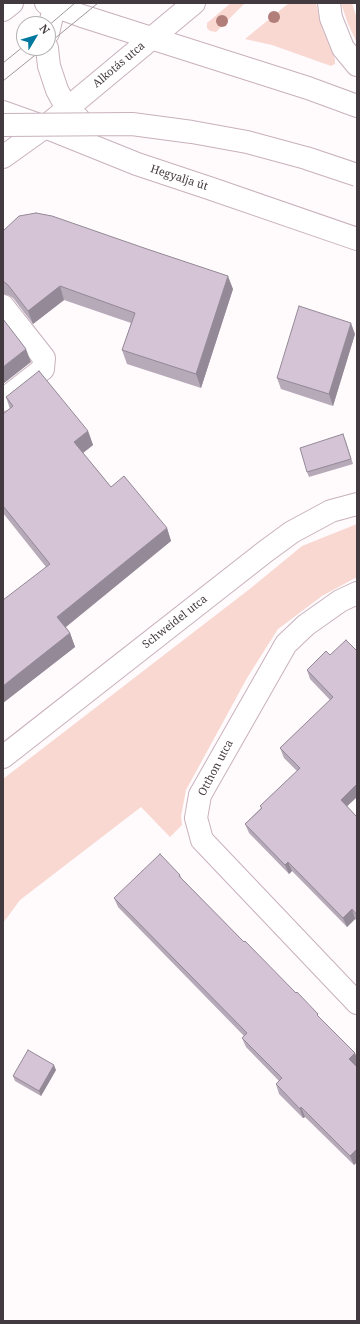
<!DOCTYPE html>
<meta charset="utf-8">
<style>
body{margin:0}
#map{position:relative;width:360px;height:1324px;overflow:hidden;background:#fffafc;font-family:"Noto Serif",serif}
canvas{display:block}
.frame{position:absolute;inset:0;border:4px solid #433a3f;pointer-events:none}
.north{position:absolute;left:16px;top:16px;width:40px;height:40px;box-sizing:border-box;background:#fff;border:1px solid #b4b0b2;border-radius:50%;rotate:52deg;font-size:11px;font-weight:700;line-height:16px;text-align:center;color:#433a3f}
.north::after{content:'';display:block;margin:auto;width:14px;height:18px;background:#0078a0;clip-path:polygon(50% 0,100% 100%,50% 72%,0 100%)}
</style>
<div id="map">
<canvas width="360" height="1324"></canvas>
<div class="frame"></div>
<div class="north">N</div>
</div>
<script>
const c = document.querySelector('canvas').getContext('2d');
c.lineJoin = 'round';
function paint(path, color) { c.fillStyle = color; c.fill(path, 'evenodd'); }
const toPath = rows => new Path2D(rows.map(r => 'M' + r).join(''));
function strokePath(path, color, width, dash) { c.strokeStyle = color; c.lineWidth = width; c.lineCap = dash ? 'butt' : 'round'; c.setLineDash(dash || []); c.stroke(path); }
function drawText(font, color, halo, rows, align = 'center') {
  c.font = font + ' "Noto Serif",serif'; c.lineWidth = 3.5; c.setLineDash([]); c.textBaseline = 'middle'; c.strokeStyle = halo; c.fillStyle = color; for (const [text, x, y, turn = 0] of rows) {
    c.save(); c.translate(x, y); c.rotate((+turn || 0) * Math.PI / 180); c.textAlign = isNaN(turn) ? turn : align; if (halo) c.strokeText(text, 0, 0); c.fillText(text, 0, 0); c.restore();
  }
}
paint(toPath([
 [231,3,245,3,216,32,210,31,207,28,207,23],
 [289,3,316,3,322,28,335,59,335,64,331,66,272,45,245,39],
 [341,3,352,3,357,19,357,43,348,24],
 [357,524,357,577,322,596,278,629,247,678,186,790,181,816,182,825,170,837,141,807,20,900,3,923,3,779,251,588,302,546]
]), '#f8d8d1');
const minor = toPath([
 [3,306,44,358,43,369,3,400],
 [357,593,340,601,306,625,286,644,200,795,196,818,202,840,357,1003],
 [3,757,266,551,292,532,331,511,357,504]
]);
const major = toPath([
 [46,3,82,16,308,88,357,106],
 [329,3,331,18,343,48,357,65],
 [3,10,12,3],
 [48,33,55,3],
 [47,48,49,66,57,90,67,109,78,118],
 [3,112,45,127,137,164,209,188,357,239],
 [3,157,45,127,194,3]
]);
strokePath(minor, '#c8b1bd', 24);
strokePath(major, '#c8b1bd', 24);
strokePath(minor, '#fff', 22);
strokePath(major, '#fff', 22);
strokePath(toPath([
 [48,26,75,3],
 [48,44,98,3],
 [3,63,24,46],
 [3,81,44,48]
]), '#9f989b', 1);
const majorBridge = toPath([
 [3,125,132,124,192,132,247,142,306,158,357,175]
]);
strokePath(majorBridge, '#c8b1bd', 24, []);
strokePath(majorBridge, '#fff', 22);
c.fillStyle = '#b17e79';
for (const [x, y] of [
 [274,17],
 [222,21]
]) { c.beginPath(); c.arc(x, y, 6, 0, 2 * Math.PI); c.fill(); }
paint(toPath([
 [3,231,233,289,201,388,127,364,122,350,131,323,64,300,33,324,13,298,8,295,3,294],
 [355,334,333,406,281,389,277,378],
 [6,397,88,431,93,445,83,453,111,487,167,528,171,541,66,627,70,633,75,647,3,703,46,567,3,513,3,414,10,409],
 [345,439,353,464,309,477,307,472],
 [357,651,357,797,347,806,357,817,357,921,355,919,347,927,292,871,289,874,249,833,245,824,261,808,260,806,297,771,284,758,280,748,330,700,310,679,307,670,330,655],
 [180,875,182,879,244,942,355,1053,357,1059,357,1064,355,1065,357,1067,357,1162,354,1165,305,1117,303,1118,279,1094,276,1084,279,1081,246,1047,242,1038,244,1036,118,907,114,898],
 [56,1070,41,1096,15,1081,13,1076]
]), '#b6a9b8');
paint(toPath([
 [228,276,233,289,201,388,196,374],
 [60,286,64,300,33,324,28,311],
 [351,323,355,334,333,406,329,394],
 [26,349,31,362,3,384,3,367],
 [88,431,93,445,79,456,74,442],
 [167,528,171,541,62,630,57,617],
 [70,633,75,647,3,703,3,686],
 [357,784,357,797,344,809,341,800],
 [288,862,292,871,289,874,285,865],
 [352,909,355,919,347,927,343,918],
 [355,1053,357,1059,357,1064,352,1068,349,1059],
 [54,1065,56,1070,41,1096,39,1091],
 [301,1107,305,1117,303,1118,300,1109],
 [357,1149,357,1162,354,1165,350,1156]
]), '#948996');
const building = toPath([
 [36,213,52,216,147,249,228,276,196,374,122,350,135,313,60,286,28,311,8,285,3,281,3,231,19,216,36,213],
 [299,306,351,323,329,394,277,378,299,306],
 [3,319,26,349,3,367,3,319],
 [39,371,88,431,74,442,111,487,124,476,167,528,57,617,70,633,3,686,3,600,50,564,3,506,3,414,13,406,6,397,39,371],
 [343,434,351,459,307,472,300,448,343,434],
 [346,640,357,651,357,784,341,800,357,817,357,915,352,909,343,918,288,862,285,865,245,824,262,808,260,806,300,768,280,748,333,697,307,670,326,651,330,655,346,640],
 [160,854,180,875,179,876,244,942,245,941,296,993,297,992,318,1014,317,1015,355,1053,349,1059,357,1067,357,1149,350,1156,301,1107,300,1109,276,1084,282,1078,242,1038,247,1033,114,898,160,854],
 [28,1050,54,1065,39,1091,13,1076,28,1050]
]);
paint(building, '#d4c4d6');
strokePath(building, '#948996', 1);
drawText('11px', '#433a3f', '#fff', [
 ["Alkotás utca",119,65,-40],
 ["Hegyalja út",179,178,18],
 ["Schweidel utca",175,622,-38],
 ["Otthon utca",216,768,-62]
]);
</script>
